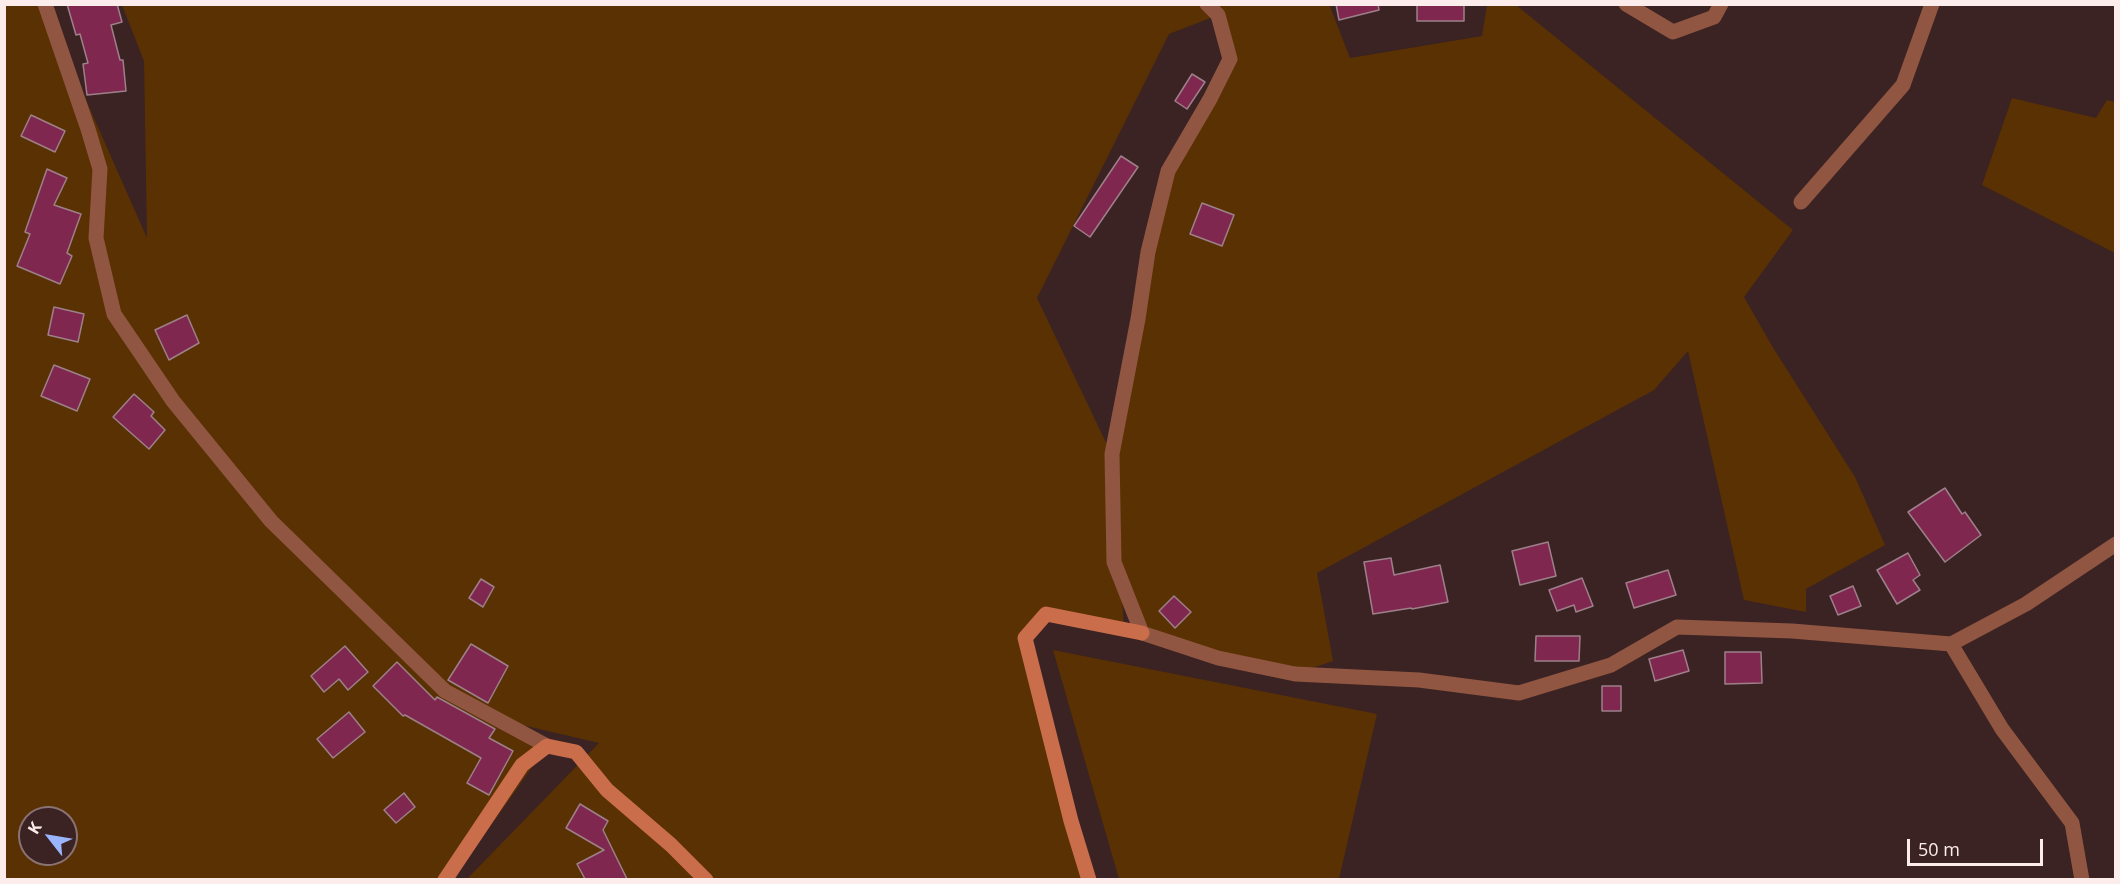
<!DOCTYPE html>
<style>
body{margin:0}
#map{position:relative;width:2120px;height:884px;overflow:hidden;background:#3b2223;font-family:"Open Sans",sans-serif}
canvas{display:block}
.frame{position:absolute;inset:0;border:6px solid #fdecec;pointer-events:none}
.north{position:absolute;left:18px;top:806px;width:60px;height:60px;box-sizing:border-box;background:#3b2223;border:2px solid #897373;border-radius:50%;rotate:301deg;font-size:16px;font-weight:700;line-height:24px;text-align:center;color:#fdecec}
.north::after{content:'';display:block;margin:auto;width:21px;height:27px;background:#9ab5fd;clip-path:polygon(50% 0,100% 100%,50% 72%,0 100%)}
.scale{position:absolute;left:1907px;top:839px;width:136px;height:27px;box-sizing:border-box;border:3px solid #fdecec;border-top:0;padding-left:8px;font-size:18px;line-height:21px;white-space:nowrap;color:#fdecec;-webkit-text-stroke:4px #3b2223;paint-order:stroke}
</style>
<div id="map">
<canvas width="2120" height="884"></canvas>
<div class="frame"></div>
<div class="north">K</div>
<div class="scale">50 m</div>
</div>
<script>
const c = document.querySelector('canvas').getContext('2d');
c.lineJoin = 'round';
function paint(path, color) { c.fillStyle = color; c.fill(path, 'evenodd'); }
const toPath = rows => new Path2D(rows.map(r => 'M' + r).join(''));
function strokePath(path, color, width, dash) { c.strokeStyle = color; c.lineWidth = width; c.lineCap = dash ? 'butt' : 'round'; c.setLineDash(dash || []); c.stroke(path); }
paint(toPath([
 [1329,4,1350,58,1482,36,1487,5,1516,5,1793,230,1744,297,1772,346,1855,477,1885,545,1806,589,1806,612,1744,600,1688,351,1654,390,1317,573,1333,661,1295,674,1142,633,1121,581,1124,629,1046,614,1025,638,1089,879,467,879,599,743,522,725,547,746,453,879,5,880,5,5,44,5,147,238,144,61,122,5],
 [1218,15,1230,59,1168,171,1111,453,1037,298,1169,34],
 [30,818,66,818,66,854,30,854],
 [2012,98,2096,118,2107,100,2115,102,2115,253,1982,185],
 [1053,650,1377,714,1339,879,1119,879]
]), '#593103');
const building = toPath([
 [67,4,117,4,122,22,111,25,120,60,123,60,126,91,87,95,83,64,88,63,80,34,76,35,67,4],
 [1336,4,1378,4,1379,10,1339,20,1336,4],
 [1417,4,1464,4,1464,21,1417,21,1417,4],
 [1192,74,1205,82,1187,109,1175,101,1192,74],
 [31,115,65,131,55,152,21,136,31,115],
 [1121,156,1138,167,1090,237,1074,226,1121,156],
 [47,169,67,178,54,205,81,214,67,253,72,256,60,284,17,266,30,234,25,232,47,169],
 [1202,203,1234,215,1222,246,1190,234,1202,203],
 [54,307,84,314,78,342,48,335,54,307],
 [187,315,199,343,169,360,155,330,187,315],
 [54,365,90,379,77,411,41,396,54,365],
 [134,394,154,412,151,416,165,430,149,449,113,417,134,394],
 [1945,488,1962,514,1965,512,1981,535,1945,562,1908,512,1945,488],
 [1548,542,1556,576,1520,585,1512,551,1548,542],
 [1908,553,1920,575,1913,580,1920,590,1897,604,1877,570,1908,553],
 [1391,558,1394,575,1440,565,1448,602,1412,609,1411,608,1373,614,1364,562,1391,558],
 [1668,570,1676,595,1634,608,1626,583,1668,570],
 [1582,578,1593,606,1576,612,1574,605,1557,611,1549,590,1582,578],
 [481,579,494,587,483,607,469,598,481,579],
 [1853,586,1861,606,1838,615,1830,596,1853,586],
 [1174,596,1191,612,1175,628,1159,611,1174,596],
 [1536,636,1580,636,1579,661,1535,661,1536,636],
 [471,644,508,666,488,703,448,680,471,644],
 [345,646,368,672,348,690,339,679,324,692,311,676,345,646],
 [1683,650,1689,671,1655,681,1649,659,1683,650],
 [1725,652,1761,652,1762,683,1725,684,1725,652],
 [397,662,435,700,437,697,495,729,489,738,513,751,489,795,467,783,481,758,405,715,403,716,373,686,397,662],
 [1602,686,1621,686,1621,711,1602,711,1602,686],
 [349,712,365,732,333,758,317,739,349,712],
 [404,793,415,807,396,823,384,810,404,793],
 [580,804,608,821,603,830,627,879,585,879,577,864,604,850,566,828,580,804]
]);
paint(building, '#7f274e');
strokePath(building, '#9d8089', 1.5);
strokePath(toPath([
 [45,4,88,129,100,169,96,238,114,314,173,401,271,521,445,691,547,746],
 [1207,4,1218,15,1230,59,1210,99,1168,171,1148,252,1138,319,1112,454,1114,562,1142,633,1218,658,1295,674,1419,680,1519,693,1611,665,1677,627,1792,631,1951,644,2002,729,2072,823,2082,880],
 [1626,4,1673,32,1714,17,1721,4],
 [1801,202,1903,85,1932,4],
 [1951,644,2026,604,2116,544]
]), '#905641', 15);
strokePath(toPath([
 [445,880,522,765,547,746,576,752,607,790,671,845,706,880],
 [1089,880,1071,821,1025,638,1046,614,1142,633]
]), '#ca6d4b', 15);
</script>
